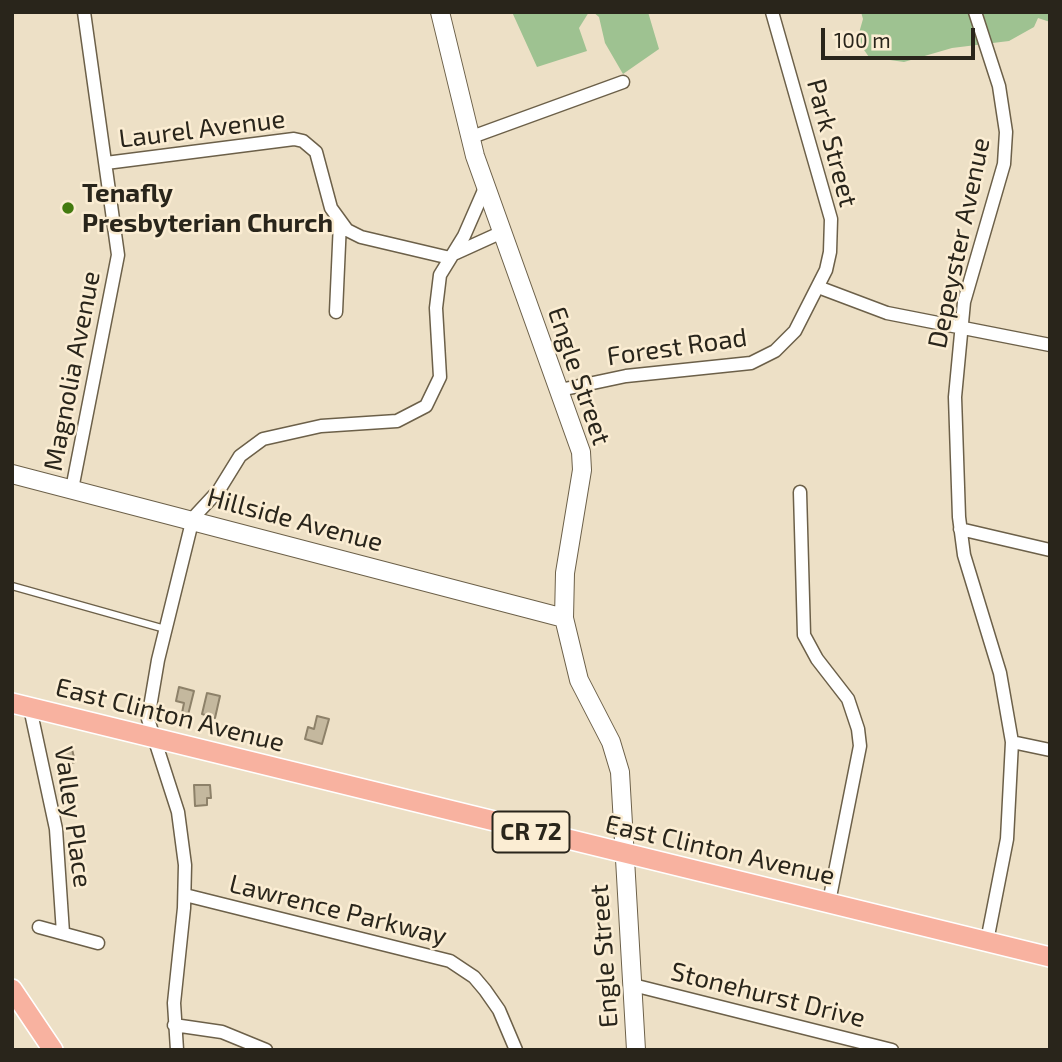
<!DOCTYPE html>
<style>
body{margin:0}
#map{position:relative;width:1062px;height:1062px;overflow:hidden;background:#ede0c6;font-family:"Exo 2",sans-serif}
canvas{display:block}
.frame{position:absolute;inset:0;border:14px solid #29251b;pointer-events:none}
.scale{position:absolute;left:821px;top:28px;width:154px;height:32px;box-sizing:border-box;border:4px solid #29251b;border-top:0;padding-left:9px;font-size:21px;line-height:24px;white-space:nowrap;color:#29251b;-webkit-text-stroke:5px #fbedd3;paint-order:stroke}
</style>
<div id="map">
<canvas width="1062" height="1062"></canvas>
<div class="frame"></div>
<div class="scale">100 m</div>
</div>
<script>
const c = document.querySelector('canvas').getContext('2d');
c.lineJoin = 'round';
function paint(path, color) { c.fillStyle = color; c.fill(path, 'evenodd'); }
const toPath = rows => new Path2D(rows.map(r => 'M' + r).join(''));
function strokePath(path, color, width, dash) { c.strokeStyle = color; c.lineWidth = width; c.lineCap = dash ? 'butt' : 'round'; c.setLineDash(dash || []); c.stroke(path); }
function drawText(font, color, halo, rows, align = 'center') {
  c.font = font + ' "Exo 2",sans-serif'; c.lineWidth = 5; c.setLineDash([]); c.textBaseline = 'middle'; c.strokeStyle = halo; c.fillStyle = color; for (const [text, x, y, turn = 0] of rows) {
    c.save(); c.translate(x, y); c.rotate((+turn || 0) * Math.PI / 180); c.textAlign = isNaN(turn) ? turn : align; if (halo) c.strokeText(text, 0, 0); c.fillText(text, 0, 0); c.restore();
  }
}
paint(toPath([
 [512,12,589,12,579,28,587,51,537,67],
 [593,12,648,12,659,49,623,74,605,43,599,17],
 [861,12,1050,12,1050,22,1038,18,1034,27,1009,41,952,48,904,62,869,57,857,40,863,19]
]), '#9ec291');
const building = toPath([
 [179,687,194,691,188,715,182,713,184,703,176,701,179,687],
 [207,693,220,696,215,718,202,714,207,693],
 [317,716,329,719,322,744,305,739,308,727,314,729,317,716],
 [72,749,75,762,63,765,60,752,72,749],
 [194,785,210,785,211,798,207,798,207,805,195,806,194,785]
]);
paint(building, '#c4b89e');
strokePath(building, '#8d8169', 2);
const lane = toPath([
 [12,586,165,629]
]);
const street = toPath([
 [975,12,999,86,1006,132,1004,164,964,302,955,397,959,517,964,555,1000,673,1012,742,1007,839,987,941],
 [469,138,623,82],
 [106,163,294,139,303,141,316,152,331,208,347,230,361,237,450,258],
 [456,253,500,233],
 [818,287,887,313,1050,345],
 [336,312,340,222],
 [560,390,626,376,751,363,775,351,795,331,826,270,830,252,831,219,772,12],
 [72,489,118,255,84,12],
 [800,492,804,635,817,659,848,699,858,729,860,746,829,902],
 [960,529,1050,550],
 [30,708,56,829,63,933],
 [1012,742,1050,750],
 [185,895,450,961,474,977,485,990,499,1010,516,1050],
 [39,927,98,943],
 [633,985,892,1050],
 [174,1025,222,1032,266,1050],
 [177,1050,174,1003,184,908,185,865,178,812,148,719,158,660,193,518,219,490,240,456,263,439,321,426,397,421,426,406,440,377,436,308,440,275,464,236,485,188]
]);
const secondary = toPath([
 [440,12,475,156,581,452,582,470,565,573,564,618,579,680,611,742,620,772,636,1050],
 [12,474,564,618]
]);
const primary = toPath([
 [12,703,1050,957],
 [12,989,53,1050]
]);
strokePath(lane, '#6c6049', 9);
strokePath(street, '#6c6049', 15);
strokePath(secondary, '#6c6049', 20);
strokePath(primary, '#fff', 22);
strokePath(lane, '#fff', 6);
strokePath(street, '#fff', 12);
strokePath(secondary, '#fff', 18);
strokePath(primary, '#f8b2a0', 19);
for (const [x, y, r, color] of [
 [68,208,7,"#437a0f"]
]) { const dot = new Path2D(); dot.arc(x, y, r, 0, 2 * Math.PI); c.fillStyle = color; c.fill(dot); strokePath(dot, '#fbedd3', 2.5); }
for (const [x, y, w] of [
 [531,832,77]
]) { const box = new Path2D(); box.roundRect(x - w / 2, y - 20.5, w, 41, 5); c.fillStyle = '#fbedd3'; c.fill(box); strokePath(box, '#29251b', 2); }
drawText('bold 24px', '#29251b', null, [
 ["CR 72",531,832]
]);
drawText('26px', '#29251b', '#fbedd3', [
 ["Laurel Avenue",202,129,-7],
 ["Park Street",832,143,75],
 ["Depeyster Avenue",959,243,-78],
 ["Forest Road",677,347,-8],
 ["Magnolia Avenue",72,371,-79],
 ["Engle Street",579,376,71],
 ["Hillside Avenue",295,520,15],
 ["East Clinton Avenue",170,715,14],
 ["Valley Place",73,817,82],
 ["East Clinton Avenue",720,850,13],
 ["Lawrence Parkway",338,910,14],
 ["Engle Street",604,956,-94],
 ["Stonehurst Drive",768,995,14]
]);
drawText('bold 26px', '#29251b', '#fbedd3', [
 ["Tenafly",82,193],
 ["Presbyterian Church",82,223]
], 'left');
</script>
